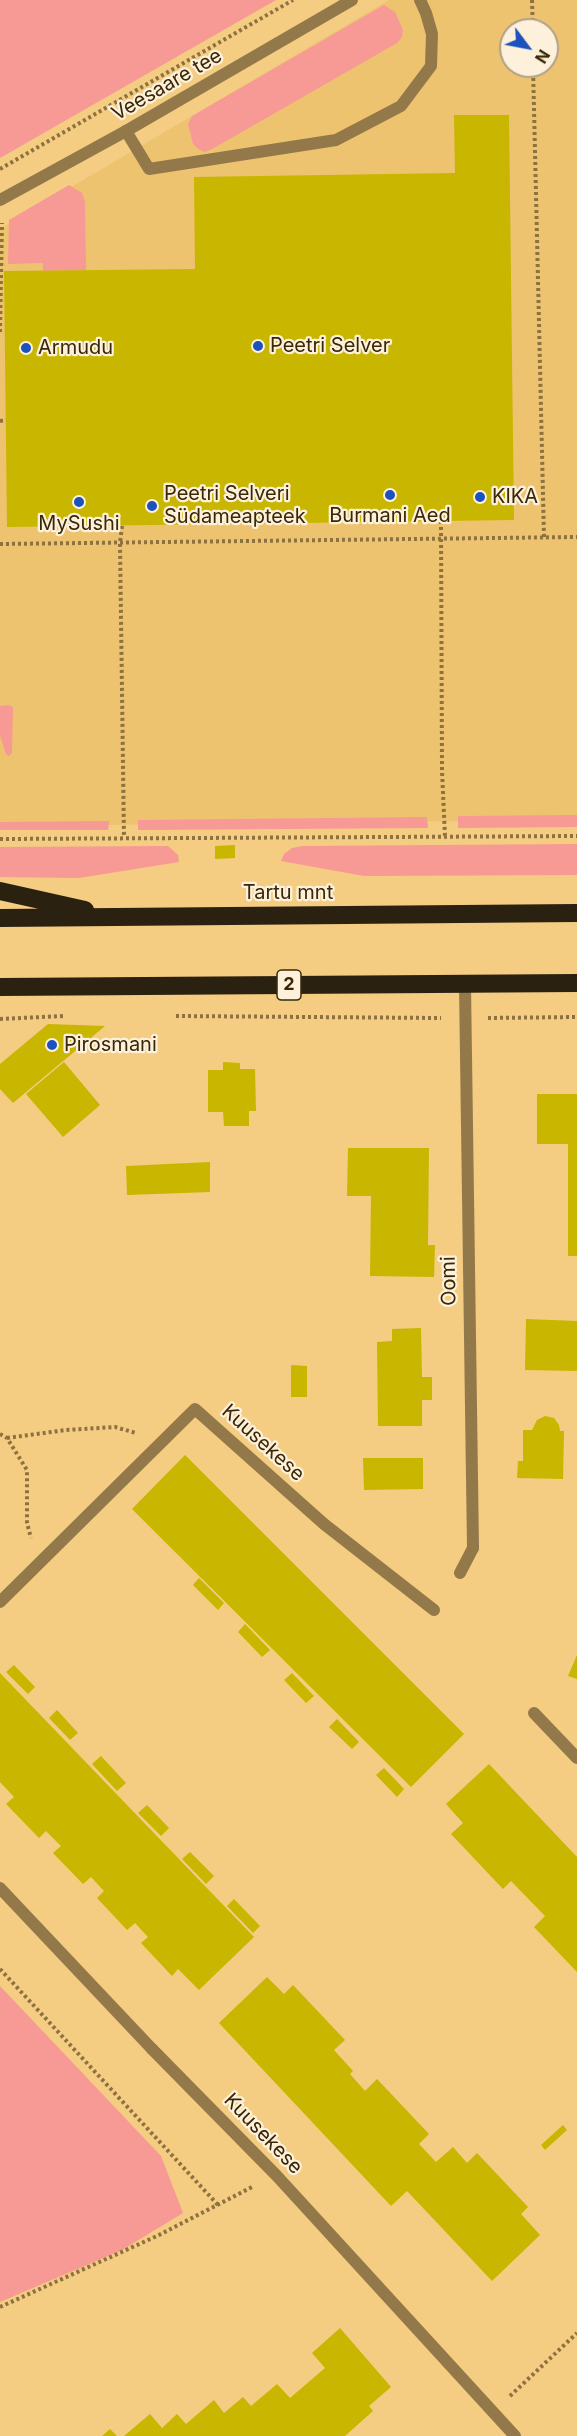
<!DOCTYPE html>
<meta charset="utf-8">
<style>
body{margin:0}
#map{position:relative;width:577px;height:2436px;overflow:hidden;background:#f4cc82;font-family:Inter,sans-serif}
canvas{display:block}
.north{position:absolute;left:499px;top:18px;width:60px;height:60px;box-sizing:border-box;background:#fef1dc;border:2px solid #afa187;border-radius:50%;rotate:122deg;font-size:16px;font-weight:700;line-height:24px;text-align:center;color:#382808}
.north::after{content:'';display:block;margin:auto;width:21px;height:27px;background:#1b52be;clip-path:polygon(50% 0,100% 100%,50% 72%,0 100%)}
</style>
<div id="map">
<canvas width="577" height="2436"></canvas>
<div class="north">N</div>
</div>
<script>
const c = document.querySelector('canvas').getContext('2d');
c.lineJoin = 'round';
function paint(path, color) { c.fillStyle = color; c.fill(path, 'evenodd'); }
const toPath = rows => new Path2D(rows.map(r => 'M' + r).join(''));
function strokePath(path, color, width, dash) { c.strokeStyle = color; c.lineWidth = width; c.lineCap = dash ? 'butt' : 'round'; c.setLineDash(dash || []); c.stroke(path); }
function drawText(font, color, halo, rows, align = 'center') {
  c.font = font + ' Inter,sans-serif'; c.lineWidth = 4.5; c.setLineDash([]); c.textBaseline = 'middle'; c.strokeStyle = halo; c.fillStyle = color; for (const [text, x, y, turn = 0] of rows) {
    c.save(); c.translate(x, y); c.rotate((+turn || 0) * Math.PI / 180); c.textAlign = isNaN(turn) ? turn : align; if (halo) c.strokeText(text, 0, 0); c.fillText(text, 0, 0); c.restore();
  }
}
paint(toPath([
 [389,0,577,0,577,820,105,825,0,823,0,229],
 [511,30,547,30,547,66,511,66]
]), '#eec370');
paint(toPath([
 [0,0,276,0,0,158],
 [384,5,395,12,403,30,402,37,397,43,214,148,205,152,198,149,193,144,188,124,192,116],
 [69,185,82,193,85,202,86,270,43,271,43,263,8,264,9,220],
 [8,705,13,707,12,753,9,756,6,754,0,736,0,706],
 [577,815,577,827,458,828,458,816],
 [427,817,428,828,138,830,138,820],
 [109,821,108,830,0,830,0,822],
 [577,844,577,875,364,876,281,861,284,854,292,848,303,846],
 [168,846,178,855,179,862,79,878,0,877,0,847],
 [0,1986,161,2156,183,2213,122,2250,0,2302]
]), '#f79995');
paint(toPath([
 [454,115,509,115,514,520,7,527,4,271,195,269,194,177,455,173],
 [235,845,235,858,215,859,215,846],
 [48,1024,105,1026,13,1103,0,1089,0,1064],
 [64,1062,100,1105,63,1137,26,1094],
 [223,1062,240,1063,240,1069,255,1069,256,1111,249,1111,249,1126,224,1126,223,1112,208,1112,208,1070,223,1070],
 [537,1094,577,1094,577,1256,568,1256,568,1144,537,1144],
 [348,1148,429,1148,428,1245,435,1245,434,1277,370,1276,371,1196,347,1196],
 [210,1162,210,1192,127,1195,126,1166],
 [526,1319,577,1321,577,1371,525,1370],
 [421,1328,422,1377,432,1377,432,1400,422,1400,422,1426,378,1426,377,1342,392,1341,392,1329],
 [291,1365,307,1366,307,1397,291,1397],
 [545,1416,554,1418,559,1425,560,1431,564,1431,563,1479,517,1478,518,1461,523,1461,523,1430,532,1430,537,1420],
 [185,1455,464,1734,411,1787,132,1509],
 [363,1458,423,1458,423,1489,364,1490],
 [199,1578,224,1603,218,1610,193,1585],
 [245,1624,270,1650,262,1657,238,1632],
 [577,1655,577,1679,568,1676],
 [14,1665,35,1687,28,1694,6,1672],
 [0,1673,254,1937,199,1990,178,1969,172,1976,141,1943,148,1937,135,1923,127,1930,97,1898,104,1891,91,1877,83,1884,53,1853,61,1846,46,1831,39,1838,6,1804,14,1797,0,1782],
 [292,1673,314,1696,306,1703,284,1680],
 [57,1710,78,1733,70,1740,49,1718],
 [337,1719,359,1742,352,1749,329,1727],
 [101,1756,126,1783,117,1791,92,1764],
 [489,1764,577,1857,577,1972,534,1927,545,1916,511,1881,503,1889,451,1834,463,1823,446,1804],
 [384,1768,404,1789,397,1797,376,1775],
 [147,1805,169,1828,161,1836,138,1813],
 [190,1852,214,1876,206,1884,182,1859],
 [234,1899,260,1926,253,1933,227,1906],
 [267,1977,284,1994,293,1985,345,2040,334,2050,353,2071,350,2074,365,2091,377,2079,429,2134,419,2144,436,2162,453,2147,467,2163,477,2153,528,2207,521,2214,540,2235,492,2281,407,2191,391,2206,219,2023],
 [563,2125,567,2130,545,2150,541,2145],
 [340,2328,391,2387,369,2406,373,2411,345,2436,124,2436,150,2414,162,2428,177,2414,186,2424,214,2400,224,2413,243,2397,251,2406,277,2384,290,2398,325,2368,312,2353],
 [110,2429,117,2436,102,2436]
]), '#c8b600');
strokePath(toPath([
 [532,0,533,30],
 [533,66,544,537],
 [0,169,293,0],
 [0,332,2,223],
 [0,421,6,420],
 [441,521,442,771,445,836],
 [122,526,120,543,124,838],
 [0,544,577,537],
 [0,839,577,836],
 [176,1016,441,1018],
 [488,1018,577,1017],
 [0,1019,63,1016],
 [0,1434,7,1438,27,1470,27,1523,31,1538],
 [7,1438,66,1430,115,1427,136,1433],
 [0,1969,218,2205],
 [0,2307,157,2236,254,2186],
 [510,2396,577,2333]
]), '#8d723f', 4, [3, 3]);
strokePath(toPath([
 [126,131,149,169,336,140,401,106,431,66,432,34,426,13,420,0],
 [460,1573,473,1548],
 [0,1602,195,1409,324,1524,434,1610],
 [0,1888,152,2049]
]), '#93794a', 12);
strokePath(toPath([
 [0,200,126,131,352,0],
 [465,985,473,1548],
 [534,1713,577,1758],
 [152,2049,276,2175,515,2436]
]), '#93794a', 12);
strokePath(toPath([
 [0,891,85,910],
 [0,918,577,913],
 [0,987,577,983]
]), '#2b2110', 18);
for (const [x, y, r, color] of [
 [258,346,6,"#1b52be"],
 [26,348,6,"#1b52be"],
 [390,495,6,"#1b52be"],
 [480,497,6,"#1b52be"],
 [79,502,6,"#1b52be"],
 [152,506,6,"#1b52be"],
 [52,1045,6,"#1b52be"]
]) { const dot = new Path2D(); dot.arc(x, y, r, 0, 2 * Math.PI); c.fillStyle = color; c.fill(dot); strokePath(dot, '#fef1dc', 2); }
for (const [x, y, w] of [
 [289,985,24]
]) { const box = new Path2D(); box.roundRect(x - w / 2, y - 15, w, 30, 4.5); c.fillStyle = '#fef1dc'; c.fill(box); strokePath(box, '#382808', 1.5); }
drawText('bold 18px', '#382808', null, [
 ["2",289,985]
]);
drawText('20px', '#382808', '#fef1dc', [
 ["Veesaare tee",167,85,-30],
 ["Tartu mnt",288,893],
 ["Oomi",449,1281,-91],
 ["Kuusekese",263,1443,42],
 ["Kuusekese",263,2134,46]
]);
drawText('20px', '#382808', '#fef1dc', [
 ["Peetri Selver",270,346],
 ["Armudu",38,348],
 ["Peetri Selveri",164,494],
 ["Südameapteek",164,517],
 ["KIKA",492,497],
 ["Burmani Aed",390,516,"center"],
 ["MySushi",79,524,"center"],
 ["Pirosmani",64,1045]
], 'left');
</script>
